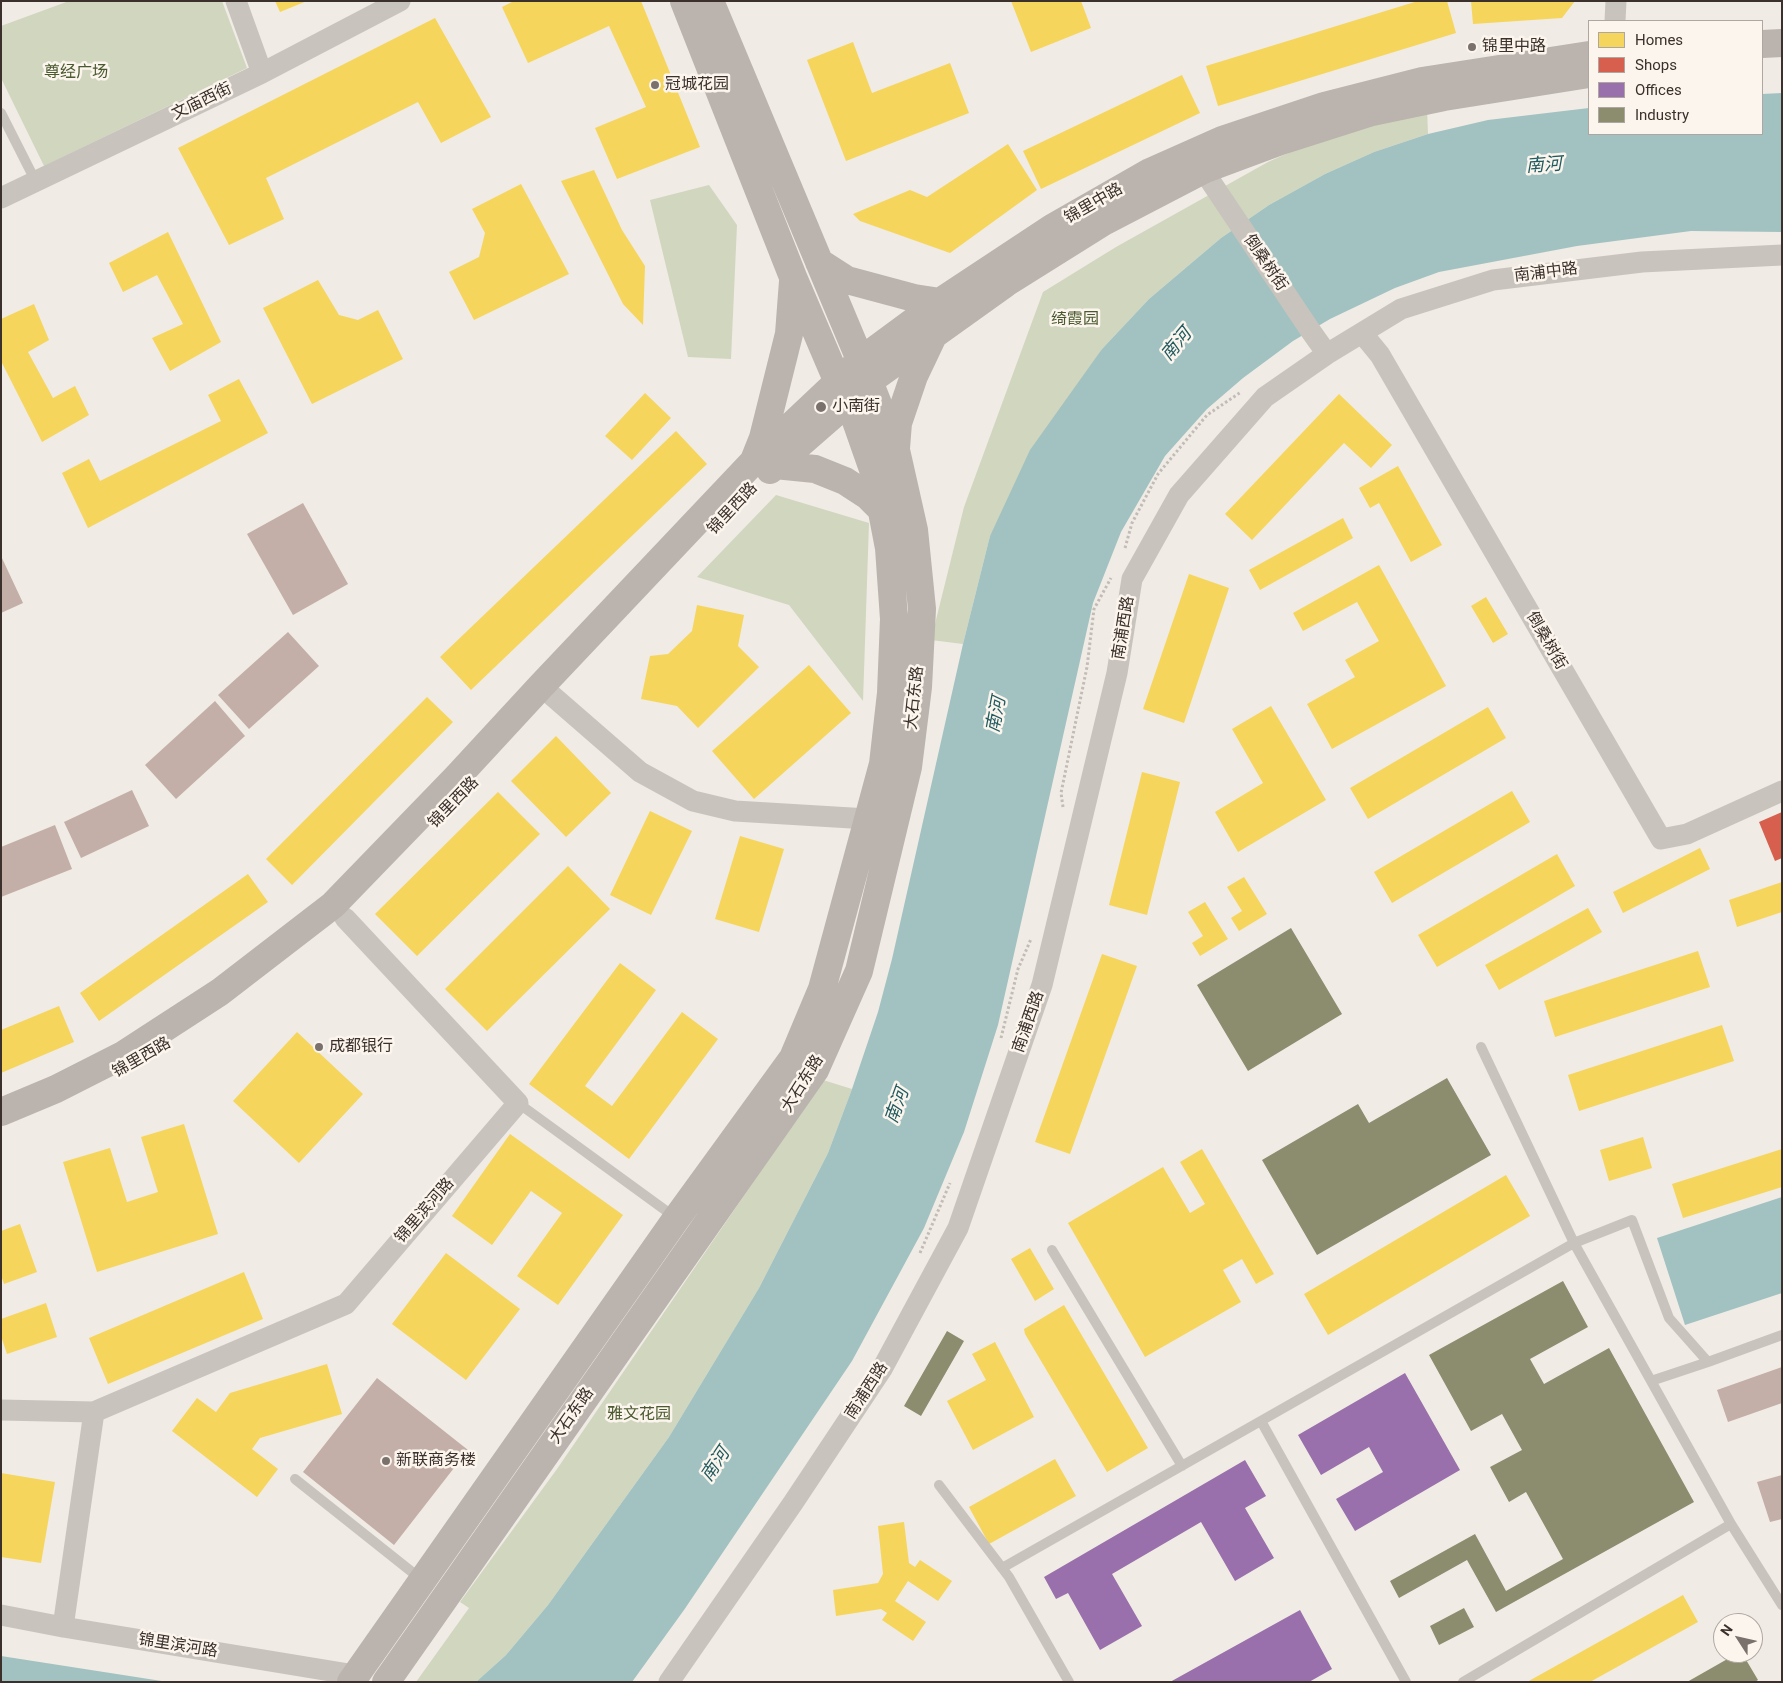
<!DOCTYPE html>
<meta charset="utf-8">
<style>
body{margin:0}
#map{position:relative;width:1783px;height:1683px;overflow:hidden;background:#f0ebe5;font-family:Roboto,sans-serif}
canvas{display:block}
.frame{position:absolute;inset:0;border:2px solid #3b302b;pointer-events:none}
.legend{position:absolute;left:1588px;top:20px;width:175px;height:115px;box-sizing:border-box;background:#fbf5ee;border:1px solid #aea6a0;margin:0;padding:6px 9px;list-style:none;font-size:15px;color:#3b302b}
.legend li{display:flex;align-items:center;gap:10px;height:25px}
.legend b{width:25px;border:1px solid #aea6a0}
.north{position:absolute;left:1713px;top:1613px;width:50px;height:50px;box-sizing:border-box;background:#fbf5ee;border:1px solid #aea6a0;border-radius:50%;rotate:305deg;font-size:14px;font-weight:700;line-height:20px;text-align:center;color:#3b302b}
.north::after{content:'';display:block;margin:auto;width:18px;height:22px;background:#7a716c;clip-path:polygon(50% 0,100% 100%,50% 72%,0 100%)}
</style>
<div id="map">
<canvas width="1783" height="1683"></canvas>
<div class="frame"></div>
<ul class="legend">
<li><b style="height:14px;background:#f6d55c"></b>Homes</li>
<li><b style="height:14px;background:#d6604d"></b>Shops</li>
<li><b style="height:14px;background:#9970ab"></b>Offices</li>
<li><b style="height:14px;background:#8c8c6e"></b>Industry</li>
</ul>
<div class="north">N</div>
</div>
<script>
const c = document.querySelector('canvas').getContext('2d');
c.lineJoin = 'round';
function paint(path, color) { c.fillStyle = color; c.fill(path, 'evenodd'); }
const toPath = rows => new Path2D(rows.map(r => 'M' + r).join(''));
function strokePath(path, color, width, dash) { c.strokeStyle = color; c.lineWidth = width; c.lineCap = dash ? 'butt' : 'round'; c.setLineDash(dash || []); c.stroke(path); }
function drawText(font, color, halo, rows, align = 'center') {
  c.font = font + ' Roboto,"Noto Sans SC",sans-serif'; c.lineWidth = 5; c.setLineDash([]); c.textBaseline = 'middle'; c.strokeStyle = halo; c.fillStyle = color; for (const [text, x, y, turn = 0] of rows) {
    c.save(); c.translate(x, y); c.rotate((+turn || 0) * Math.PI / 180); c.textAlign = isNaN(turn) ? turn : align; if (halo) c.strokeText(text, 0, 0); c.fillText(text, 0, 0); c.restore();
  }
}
paint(toPath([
 [69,1,222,1,247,68,44,166,1,78,1,26],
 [1427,107,1428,134,1374,152,1325,174,1269,205,1221,238,1149,299,1102,349,990,536,963,644,931,640,964,507,1043,292,1116,247,1268,162,1348,126],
 [709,185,737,225,731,359,688,357,650,200],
 [776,495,869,523,863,701,789,605,697,577],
 [823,1080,852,1089,828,1153,759,1288,669,1437,548,1605,506,1655,476,1682,416,1682,469,1608,460,1602,557,1469]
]), '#d1d6bf');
paint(toPath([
 [1782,93,1782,232,1691,231,1577,246,1439,272,1395,288,1330,319,1293,341,1243,378,1207,409,1165,456,1121,532,1093,603,998,1025,964,1132,924,1228,852,1361,684,1610,632,1682,476,1682,506,1655,548,1605,669,1437,759,1288,828,1153,852,1089,878,1012,892,959,963,644,990,536,1030,450,1102,349,1149,299,1221,238,1269,205,1325,174,1374,152,1428,134,1488,120,1589,108,1589,134,1762,134,1762,94],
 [1782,1197,1782,1293,1685,1325,1657,1238],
 [1,1656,168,1682,1,1682]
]), '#a1c2c1');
paint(toPath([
 [275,1,307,1,280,12],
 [514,1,641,1,700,147,617,179,595,128,646,107,609,26,528,63,502,7],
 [1011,1,1081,1,1091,28,1031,52],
 [1418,1,1447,1,1456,33,1218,106,1206,66],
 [1471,1,1575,1,1562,18,1473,24],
 [435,18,491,117,441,143,418,102,266,178,284,219,229,245,178,148],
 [853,42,872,93,950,63,969,113,846,161,807,60],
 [1182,75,1200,113,1041,189,1023,151],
 [1008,144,1037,190,950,253,860,221,853,214,910,190,927,197],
 [594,170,622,230,645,266,643,325,623,304,561,181],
 [521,184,569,274,474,320,449,272,479,257,485,233,472,209],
 [168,232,221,342,170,371,152,338,183,324,157,275,123,292,109,263],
 [318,280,339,315,358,320,378,310,403,359,312,404,263,308],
 [34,304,49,340,28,352,53,398,75,386,89,415,42,442,1,361,1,319],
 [239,379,268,433,88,528,62,473,89,459,100,481,221,421,208,395],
 [645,393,671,418,632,460,605,436],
 [1339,394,1392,445,1371,468,1344,443,1252,540,1225,514],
 [676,431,707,464,471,690,440,657],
 [1398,466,1442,545,1411,562,1379,503,1370,508,1359,488],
 [1343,518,1353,538,1260,590,1249,570],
 [1379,565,1446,686,1332,749,1307,704,1355,677,1345,660,1379,641,1357,602,1303,631,1293,613],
 [1189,574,1229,588,1184,723,1143,709],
 [1486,597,1508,634,1493,643,1471,606],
 [697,605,744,615,738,646,759,667,698,728,677,706,641,699,650,656,668,654,692,631],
 [809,665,851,713,754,799,712,751],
 [427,697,453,722,292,885,266,859],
 [1271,706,1326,800,1238,852,1215,812,1263,783,1232,729],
 [1488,707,1506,738,1368,819,1350,788],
 [556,736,611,793,566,837,511,781],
 [1142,772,1180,782,1147,915,1109,905],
 [1512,791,1530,822,1392,903,1374,872],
 [498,792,540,834,417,956,375,914],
 [650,811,692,831,651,915,610,895],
 [740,836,784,849,759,932,715,919],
 [1700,848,1710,869,1623,913,1613,892],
 [1557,854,1575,886,1437,967,1418,935],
 [568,866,610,909,487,1031,445,989],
 [248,874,268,902,99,1021,80,993],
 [1244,877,1267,914,1239,931,1231,918,1242,911,1227,887],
 [1782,882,1782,912,1737,927,1729,900],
 [1205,902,1228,939,1200,956,1192,943,1203,936,1188,912],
 [1588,908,1602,932,1499,990,1485,965],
 [1698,951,1710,987,1555,1037,1544,1001],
 [1102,954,1137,966,1070,1154,1035,1142],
 [620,963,656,990,585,1086,612,1106,682,1012,718,1039,629,1159,529,1084],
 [59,1006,74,1042,1,1073,1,1030],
 [1722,1025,1734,1061,1579,1111,1568,1075],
 [297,1032,363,1094,299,1163,233,1101],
 [184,1124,218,1234,97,1272,63,1162,110,1148,127,1202,158,1192,141,1137],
 [510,1134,623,1215,558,1305,517,1276,562,1213,531,1191,492,1245,452,1216],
 [1643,1137,1652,1168,1609,1181,1600,1150],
 [1202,1149,1274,1274,1256,1284,1242,1259,1223,1270,1241,1302,1145,1357,1068,1223,1163,1167,1190,1213,1205,1204,1180,1162],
 [1782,1149,1782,1187,1683,1218,1672,1184],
 [1506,1175,1530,1216,1328,1335,1304,1294],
 [20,1224,37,1272,4,1284,1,1275,1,1231],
 [1030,1248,1054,1289,1035,1301,1011,1259],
 [446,1253,520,1309,466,1380,392,1324],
 [244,1272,263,1319,108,1384,89,1338],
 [46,1303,57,1337,7,1354,1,1336,1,1319],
 [1064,1305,1148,1448,1107,1472,1025,1334,1024,1329],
 [995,1342,1034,1417,973,1450,947,1401,986,1380,972,1354],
 [327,1364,342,1414,260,1438,252,1449,278,1469,257,1497,172,1431,197,1398,216,1412,230,1393],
 [1055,1459,1076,1496,989,1544,969,1507],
 [1,1473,55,1482,41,1563,1,1557],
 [904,1522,909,1563,915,1567,920,1560,952,1581,938,1601,908,1581,895,1601,926,1622,913,1641,882,1620,887,1613,881,1609,836,1616,833,1590,878,1583,883,1574,878,1526],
 [1683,1595,1698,1622,1590,1682,1527,1682]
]), '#f6d55c');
paint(toPath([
 [1782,812,1782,858,1775,861,1759,822]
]), '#d6604d');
paint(toPath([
 [1405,1373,1460,1470,1355,1531,1336,1499,1383,1472,1369,1447,1321,1475,1298,1435],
 [1245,1460,1266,1496,1245,1508,1274,1558,1235,1581,1201,1522,1112,1574,1142,1626,1100,1650,1068,1593,1056,1599,1044,1577],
 [1300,1610,1332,1669,1309,1682,1170,1682]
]), '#9970ab');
paint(toPath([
 [1291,928,1342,1014,1248,1071,1197,985],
 [1447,1078,1491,1155,1317,1255,1262,1160,1358,1104,1369,1123],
 [1563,1281,1588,1327,1530,1359,1544,1384,1609,1348,1694,1502,1496,1612,1467,1560,1399,1598,1390,1581,1475,1534,1506,1591,1563,1559,1526,1492,1509,1502,1490,1467,1522,1450,1502,1414,1471,1431,1429,1355],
 [947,1331,964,1341,921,1416,904,1406],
 [1464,1608,1474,1627,1439,1645,1430,1626],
 [1738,1653,1742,1653,1758,1680,1755,1682,1687,1682]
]), '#8c8c6e');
paint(toPath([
 [303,503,348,584,293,615,247,534],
 [1,556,23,603,1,613],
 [288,632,319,666,249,729,218,695],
 [215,701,245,736,176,799,145,765],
 [132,790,149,826,81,858,64,822],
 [55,825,72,869,1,897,1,847],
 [1782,1367,1782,1403,1728,1422,1717,1390],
 [377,1378,468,1450,394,1545,303,1472],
 [1782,1475,1782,1519,1770,1522,1757,1482]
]), '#c3afa7');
strokePath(toPath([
 [1125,548,1132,523,1158,474,1207,415,1241,392],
 [1063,807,1061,793,1087,667,1094,609,1111,578],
 [1001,1038,1018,969,1031,939],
 [920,1253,950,1183]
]), '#c2bbb6', 3, [2.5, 2.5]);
strokePath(toPath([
 [1,113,36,182],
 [1481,1047,1574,1243,1731,1524,1782,1605],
 [518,1103,676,1218],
 [1052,1250,1182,1466],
 [1651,1381,1708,1362,1782,1335],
 [1261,1421,1406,1682],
 [295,1479,422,1580],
 [939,1485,1009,1577,1069,1682],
 [1002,1568,1574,1243,1632,1220,1669,1318,1708,1362],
 [1463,1682,1731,1524]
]), '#c9c3be', 10);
strokePath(toPath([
 [236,1,262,73],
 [1615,21,1616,1],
 [1203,170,1310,330,1327,354],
 [1,198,262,73,400,1],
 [1362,333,1380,355,1661,839,1687,834,1782,791],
 [541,686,640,772,693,801,735,811,868,819],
 [1,1410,94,1412,63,1627],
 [94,1412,346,1304,518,1103,345,918],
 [1,1615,63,1627,355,1675],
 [669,1682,793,1503,882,1369,958,1228,1042,985,1117,673,1132,579,1179,495,1265,397,1327,354,1401,309,1493,280,1642,262,1782,255]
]), '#c9c3be', 21);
strokePath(toPath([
 [1762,44,1782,43],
 [819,262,847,280,914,298,940,302],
 [896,448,898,423,914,376,933,336],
 [755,458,763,438,789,334,793,281],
 [775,465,815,469,845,481,868,496,882,510],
 [770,470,849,401,869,381,1006,283,1105,221,1203,170,1281,141,1372,112,1444,97,1589,74],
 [1,1112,56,1089,123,1055,220,992,333,905,456,778,541,686,753,462,860,361,940,302,1052,228,1150,172,1222,140,1324,106,1422,81,1589,55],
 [351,1682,676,1219,793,1058,822,989,883,764,891,693,894,619,889,548,875,475,849,401,837,380,793,277,684,1],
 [386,1682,815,1070,859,971,908,767,918,687,922,609,914,530,896,450,869,381,710,1]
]), '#bab3ae', 28);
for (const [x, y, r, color] of [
 [1472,47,5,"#7a716c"],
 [655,85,5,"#7a716c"],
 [821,407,6,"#7a716c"],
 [319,1047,5,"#7a716c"],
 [386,1461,5,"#7a716c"]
]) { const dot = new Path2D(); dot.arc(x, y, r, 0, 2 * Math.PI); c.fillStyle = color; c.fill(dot); strokePath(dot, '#fbf5ee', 2); }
drawText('16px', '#3b302b', '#fbf5ee', [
 ["锦里中路",1482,47],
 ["冠城花园",665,85],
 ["小南街",832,407],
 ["成都银行",329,1047],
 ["新联商务楼",396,1461]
], 'left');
drawText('16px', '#4a5a2e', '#fbf5ee', [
 ["尊经广场",76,73],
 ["绮霞园",1075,320],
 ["雅文花园",639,1415]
]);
drawText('16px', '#3b302b', '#fbf5ee', [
 ["文庙西街",202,102,-26],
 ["锦里中路",1094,204,-30],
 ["倒桑树街",1265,263,56],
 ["南浦中路",1546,273,-7],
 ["锦里西路",733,509,-47],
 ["南浦西路",1124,628,-81],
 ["倒桑树街",1546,641,60],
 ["大石东路",915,698,-84],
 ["锦里西路",454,803,-46],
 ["南浦西路",1029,1022,-71],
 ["锦里西路",142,1058,-30],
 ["大石东路",803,1084,-58],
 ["锦里滨河路",425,1211,-49],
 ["南浦西路",867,1391,-57],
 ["大石东路",572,1416,-55],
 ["锦里滨河路",178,1646,9]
]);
drawText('italic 18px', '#1f5a5e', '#fbf5ee', [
 ["南河",1544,166,-4],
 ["南河",1177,345,-50],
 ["南河",997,715,-79],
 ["南河",898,1106,-70],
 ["南河",716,1465,-56]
]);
</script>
